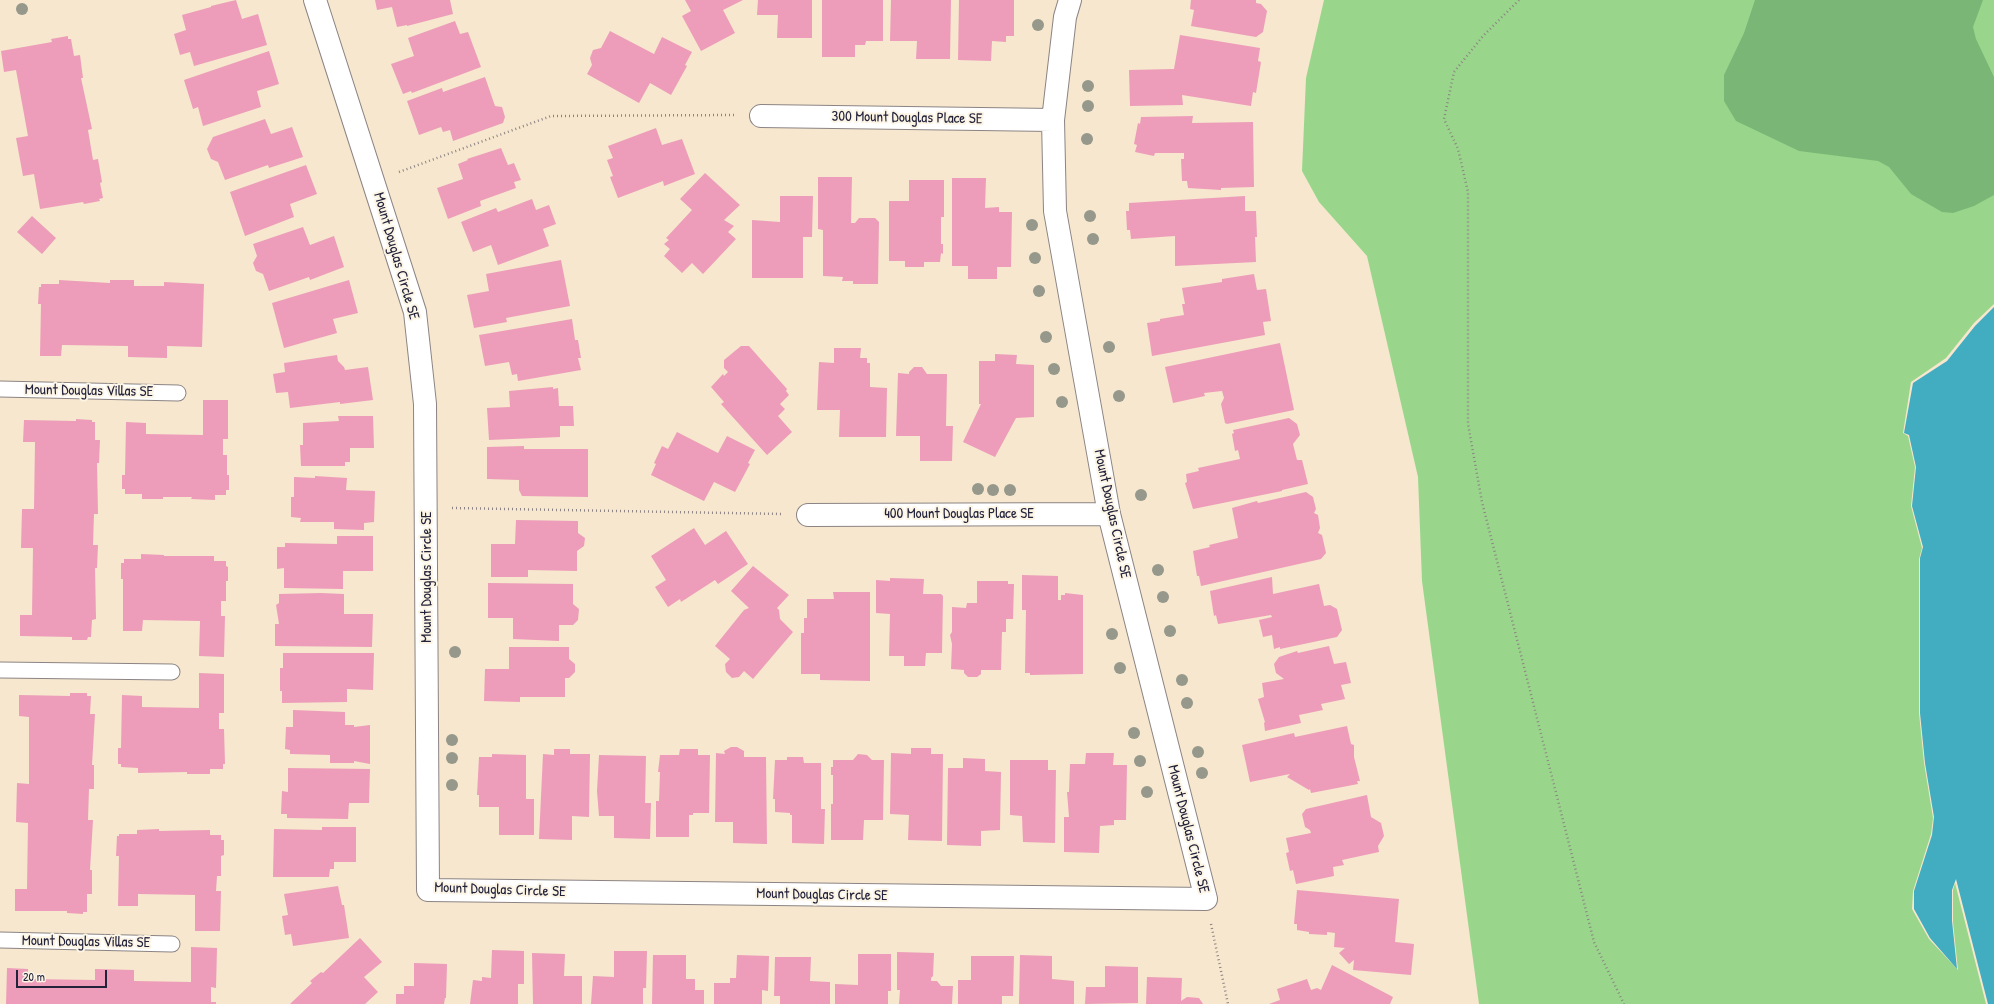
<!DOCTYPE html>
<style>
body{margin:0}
#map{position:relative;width:1994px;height:1004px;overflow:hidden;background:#f6e7ce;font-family:"Patrick Hand",sans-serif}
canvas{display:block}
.scale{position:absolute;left:16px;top:970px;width:91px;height:18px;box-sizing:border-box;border:2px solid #22223b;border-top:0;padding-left:5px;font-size:12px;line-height:14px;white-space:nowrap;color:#22223b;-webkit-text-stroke:3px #fcf5e5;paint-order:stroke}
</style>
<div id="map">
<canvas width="1994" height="1004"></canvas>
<div class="scale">20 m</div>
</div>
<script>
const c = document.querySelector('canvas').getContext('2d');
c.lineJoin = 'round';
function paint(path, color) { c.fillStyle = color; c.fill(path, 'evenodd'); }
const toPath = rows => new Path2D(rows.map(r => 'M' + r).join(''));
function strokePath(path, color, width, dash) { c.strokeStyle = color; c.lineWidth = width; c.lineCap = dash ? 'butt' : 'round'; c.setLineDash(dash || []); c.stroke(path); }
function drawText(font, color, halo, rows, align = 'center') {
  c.font = font + ' "Patrick Hand",sans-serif'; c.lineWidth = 4; c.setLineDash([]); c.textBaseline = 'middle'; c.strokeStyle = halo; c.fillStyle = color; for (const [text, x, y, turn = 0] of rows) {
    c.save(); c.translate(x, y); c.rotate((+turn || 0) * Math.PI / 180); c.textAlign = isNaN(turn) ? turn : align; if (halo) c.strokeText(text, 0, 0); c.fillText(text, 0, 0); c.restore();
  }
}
paint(toPath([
 [1324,0,1994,0,1994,304,1974,323,1946,358,1911,382,1903,433,1908,436,1915,467,1911,506,1922,548,1919,559,1919,713,1924,763,1933,818,1931,834,1913,891,1912,909,1929,939,1958,970,1953,922,1953,890,1955,883,1986,1004,1479,1004,1422,581,1418,477,1367,256,1319,202,1302,171,1306,78]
]), '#99d68b');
paint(toPath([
 [1755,0,1983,0,1973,27,1976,39,1994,77,1994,195,1974,206,1953,213,1942,212,1911,194,1889,167,1878,161,1799,151,1736,121,1724,101,1724,75,1744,33]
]), '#7ab777');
paint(toPath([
 [1994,307,1994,1004,1988,1004,1956,879,1952,890,1952,921,1957,969,1930,938,1914,909,1914,891,1932,835,1934,817,1925,763,1920,713,1920,558,1923,547,1912,506,1916,467,1909,435,1904,433,1913,383,1947,361,1975,326]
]), '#42acc1');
paint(toPath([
 [236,0,242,19,258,14,267,45,194,66,190,52,180,55,174,34,186,30,182,15,211,7,211,6],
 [375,0,450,0,453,14,407,26,407,25,397,27,392,7,377,10],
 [685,0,743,0,723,10,735,33,701,51,682,16,691,11],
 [758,0,812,0,812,38,777,38,778,15,757,15],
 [822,0,883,0,883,41,866,41,865,45,855,45,855,57,822,57],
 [891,0,951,0,950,59,916,59,917,41,890,41],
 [959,0,1014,0,1014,36,1006,36,1006,42,992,41,991,61,958,60],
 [1191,0,1256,0,1256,3,1261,4,1267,11,1263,32,1256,37,1191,26,1194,10,1190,9],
 [455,21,460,34,468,32,481,67,412,93,411,91,403,94,391,64,414,56,408,38],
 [610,31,654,54,662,37,692,52,685,65,687,66,671,95,650,83,639,103,587,74,592,65,590,58,593,50,601,48],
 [1180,35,1260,48,1258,61,1261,62,1256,93,1253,92,1251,106,1182,95,1183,105,1130,106,1129,70,1174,69],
 [68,36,68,39,71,39,74,56,80,55,83,78,81,78,92,129,88,130,93,160,98,159,102,182,100,183,103,198,99,199,100,201,84,204,83,202,40,209,34,174,23,176,16,138,28,136,16,70,4,72,1,51,52,42,51,39],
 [269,51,279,84,257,91,261,107,203,126,198,107,193,109,184,80],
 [485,77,495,106,502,107,505,117,503,123,453,141,450,130,443,132,441,127,419,135,407,101,442,88,443,92],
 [1193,116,1192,123,1253,122,1254,187,1221,188,1221,190,1188,188,1187,181,1182,181,1181,159,1184,159,1184,153,1155,153,1154,156,1135,152,1137,145,1134,144,1138,123,1140,124,1141,117],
 [265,119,271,134,292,127,303,157,269,168,268,165,225,180,218,162,211,159,207,149,213,137],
 [656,128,662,145,682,139,695,174,664,186,663,181,618,198,610,177,613,176,607,160,613,158,608,146],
 [501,148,508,165,514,163,521,180,514,182,516,188,480,201,481,206,448,219,437,188,463,179,458,164,468,160,467,159],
 [306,165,317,194,290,204,294,217,245,236,230,192],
 [705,173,740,205,724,220,734,226,728,232,736,239,703,274,692,263,682,273,664,256,670,249,664,244,669,240,666,238,692,210,680,199],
 [818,177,852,177,851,223,855,223,859,218,875,218,879,222,878,284,853,284,853,281,842,281,843,277,823,276,823,230,818,229],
 [952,178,986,178,985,208,999,207,999,212,1012,212,1011,267,997,267,997,279,968,279,968,266,952,266],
 [909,180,944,180,944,217,941,217,941,244,943,244,943,254,941,253,940,262,924,262,924,267,905,267,905,261,889,261,889,201,909,201],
 [780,196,813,196,812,237,803,237,803,278,752,278,752,220,780,222],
 [1245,196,1245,211,1256,211,1257,237,1255,237,1256,262,1175,266,1175,236,1131,239,1130,230,1127,230,1126,211,1129,211,1129,203],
 [532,199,536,210,549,205,556,224,543,229,549,246,498,265,491,245,473,252,461,222,496,208,498,212],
 [32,216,56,238,42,254,17,232],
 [303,227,310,245,334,236,344,267,310,280,309,277,269,291,263,274,256,271,253,263,257,256,253,244],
 [561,260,570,306,506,318,507,322,474,328,467,295,489,291,486,274],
 [1254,274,1257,290,1266,289,1271,321,1263,322,1265,335,1152,356,1147,323,1160,321,1160,319,1184,315,1182,304,1185,304,1182,288,1222,282,1222,279],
 [59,280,110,283,110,280,134,280,134,286,164,286,164,282,204,284,202,347,167,346,167,358,128,357,128,346,62,345,61,356,40,356,41,304,38,304,39,287,41,287,41,284,59,284],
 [349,280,358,313,333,319,337,333,284,348,272,303],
 [572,319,575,340,578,340,581,358,578,358,581,370,518,381,517,374,512,375,509,362,485,366,479,335],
 [1280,343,1294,410,1227,424,1225,423,1221,404,1224,398,1222,391,1204,393,1205,396,1173,403,1165,367],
 [741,346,749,346,787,389,786,391,789,395,780,404,785,409,778,416,792,432,767,455,721,404,724,402,711,387,723,374,724,376,728,372,724,368,724,360],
 [834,348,861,348,860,358,867,358,867,363,870,363,870,387,887,388,886,437,839,437,840,410,817,410,819,362,834,363],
 [995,354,1017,355,1016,364,1034,365,1034,417,1016,418,995,457,963,442,981,404,979,404,979,361,995,361],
 [337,355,338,361,344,367,345,370,368,367,373,400,340,404,340,402,290,408,288,392,276,393,273,374,285,372,284,363],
 [914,367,922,367,927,374,947,374,946,426,953,426,952,461,920,461,920,436,896,436,898,373,909,374,909,372],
 [553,387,553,389,558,388,559,406,573,406,574,426,560,426,560,437,489,440,487,408,510,407,509,391],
 [203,400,228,400,228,439,223,439,223,455,227,455,227,475,229,475,229,490,226,490,226,495,215,495,215,500,191,499,192,497,163,497,163,499,142,499,142,494,125,494,125,489,122,489,122,475,125,475,126,422,146,423,146,434,203,435],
 [338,416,373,416,374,448,350,448,350,462,345,462,345,466,301,466,300,445,303,445,303,423,339,421],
 [1289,418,1297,424,1300,435,1293,444,1297,460,1302,460,1308,484,1282,490,1282,491,1193,509,1185,483,1187,482,1186,474,1199,471,1198,468,1240,459,1238,450,1235,451,1232,434,1234,433,1233,430],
 [76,419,92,420,92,422,95,422,95,440,100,440,99,463,97,463,98,514,94,514,93,545,98,545,97,568,95,568,96,619,92,620,91,637,88,637,87,640,72,640,72,637,20,636,20,615,32,615,33,548,21,548,22,509,34,509,35,442,23,442,24,420,76,421],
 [677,432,718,453,727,436,755,450,748,463,750,464,735,492,714,482,704,501,651,475,656,464,654,463,662,446,668,449],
 [524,446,524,449,588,449,588,497,522,496,519,490,519,480,487,479,487,447],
 [315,476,347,478,346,490,375,491,374,522,364,523,364,530,334,529,334,522,300,522,301,518,291,517,291,497,294,497,294,477,315,478],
 [1306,492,1313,497,1316,509,1314,513,1318,515,1320,528,1318,533,1322,535,1326,553,1321,559,1201,586,1199,576,1197,576,1193,551,1210,547,1209,545,1238,538,1232,508,1257,501,1258,503],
 [516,520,578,521,578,533,585,538,584,546,577,551,577,571,528,570,528,577,491,577,491,544,515,544],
 [694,528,705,545,726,531,748,564,718,584,715,580,681,602,680,599,668,607,655,587,666,580,651,556],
 [337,536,373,536,373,571,343,571,343,589,284,588,284,568,277,569,277,547,285,547,285,543,337,544],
 [141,554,164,555,164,556,214,556,214,561,226,561,226,566,228,567,228,581,226,581,226,601,221,601,221,616,225,616,224,657,199,656,200,621,143,620,142,631,123,631,123,579,121,579,121,563,124,563,124,559,141,559],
 [753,566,789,595,777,608,779,610,780,619,793,632,753,679,744,671,739,677,732,678,726,672,725,664,730,659,715,646,744,610,749,608,731,591],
 [1022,575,1058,576,1058,600,1061,600,1061,595,1065,595,1065,593,1083,595,1083,674,1030,675,1030,673,1025,673,1026,610,1022,610],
 [1272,577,1273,594,1319,584,1324,606,1330,605,1337,609,1342,630,1337,637,1280,649,1280,647,1274,649,1272,635,1263,637,1259,620,1272,617,1271,615,1218,624,1216,615,1214,616,1210,591],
 [890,578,924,579,923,594,941,594,943,596,942,653,926,653,925,666,904,666,904,656,889,656,890,614,876,613,876,580,890,581],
 [977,581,1008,581,1008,584,1014,584,1013,619,1006,619,1006,632,1002,632,1001,670,981,670,981,674,977,677,968,677,964,673,964,670,951,669,952,644,950,635,952,632,952,607,966,608,967,603,977,603],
 [488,583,573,584,573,604,579,609,578,620,573,625,559,625,559,641,513,639,513,618,488,618],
 [833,592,870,592,870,681,820,680,820,674,801,674,801,633,804,633,804,618,807,618,807,599,834,599],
 [321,593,344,594,344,614,373,614,372,647,275,646,275,624,279,624,276,605,279,603,279,594],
 [1329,646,1334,664,1346,662,1351,683,1341,685,1345,699,1321,704,1323,710,1299,715,1301,723,1265,731,1264,723,1265,722,1258,699,1264,697,1262,683,1284,679,1276,673,1274,664,1279,657,1297,651,1298,653],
 [509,647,569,647,569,659,575,664,575,672,569,678,565,678,565,697,520,697,520,702,484,701,485,669,509,669],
 [283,653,374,653,373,690,347,689,347,702,282,703,282,691,280,691,280,668,283,668],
 [199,673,224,674,224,713,219,713,219,729,224,729,225,764,223,764,223,769,210,769,210,774,187,774,187,772,138,773,138,768,121,767,121,764,118,764,118,748,121,748,122,695,142,696,142,707,199,708],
 [70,693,87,693,87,696,91,696,90,714,95,714,92,765,94,765,94,789,89,789,88,820,93,820,90,870,92,870,92,894,87,894,87,912,83,912,83,914,67,913,67,911,15,911,15,889,27,889,28,823,16,822,17,783,29,784,29,717,19,716,19,695,70,696],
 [293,710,345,712,345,725,354,725,354,727,370,725,370,764,354,761,354,763,330,763,330,755,290,754,290,750,285,749,286,727,293,727],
 [1347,726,1351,744,1354,745,1354,757,1360,781,1357,781,1358,784,1311,793,1310,789,1309,790,1287,777,1290,774,1250,782,1242,745,1294,733,1295,737],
 [731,747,737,747,744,751,744,757,766,757,767,844,733,843,733,822,715,822,716,753,725,754,724,751],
 [911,748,931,748,931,754,943,754,942,841,908,840,909,815,890,814,891,753,911,754],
 [554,749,570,749,570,754,590,754,589,817,572,816,572,840,539,839,543,754,554,755],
 [680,749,698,749,698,755,710,755,709,813,693,813,693,815,689,815,689,837,656,837,656,801,659,801,660,772,658,772,660,755,679,755],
 [1086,753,1114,753,1113,765,1127,765,1126,820,1114,820,1114,825,1100,826,1099,853,1064,852,1064,817,1069,817,1067,792,1069,792,1070,764,1085,764],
 [492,754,526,755,526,799,534,799,534,835,499,835,499,807,479,807,479,795,477,795,479,757,492,757],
 [858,754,867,755,872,760,884,760,883,820,864,820,863,840,831,840,831,804,833,804,833,775,831,775,831,767,833,767,833,760,853,760],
 [599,755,646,756,645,803,651,803,650,839,614,838,614,816,599,816,597,791],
 [787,757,803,757,804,763,821,763,821,809,825,809,824,844,792,843,792,815,790,815,790,813,775,812,775,799,773,799,775,760,787,760],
 [963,758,985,759,985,771,1001,772,1000,830,981,831,981,846,947,845,948,768,963,768],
 [1010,760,1048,760,1048,770,1056,770,1055,843,1023,842,1022,816,1010,815],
 [288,768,370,769,369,803,349,803,348,819,287,818,287,814,281,814,282,791,288,792],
 [1367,795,1371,817,1381,823,1384,836,1378,846,1379,852,1342,860,1344,865,1333,867,1334,876,1296,884,1293,870,1290,871,1286,853,1289,852,1286,838,1311,833,1310,830,1305,827,1302,814,1306,809],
 [322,827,356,827,356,862,334,862,334,869,330,869,329,877,273,877,274,829,322,830],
 [159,829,159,831,210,830,210,835,221,835,221,840,224,840,224,855,221,856,221,876,217,876,216,891,221,891,220,931,195,931,195,895,138,894,138,906,118,906,119,856,116,856,117,836,119,836,119,834,137,834,137,830],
 [338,886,342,905,344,905,349,938,293,946,291,934,285,935,282,916,288,915,284,894],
 [1297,890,1399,899,1395,942,1414,944,1411,975,1353,970,1354,960,1349,964,1339,953,1345,948,1334,947,1335,933,1327,932,1327,935,1309,934,1309,932,1297,930,1297,924,1294,924],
 [360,938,382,962,364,977,378,992,365,1004,290,1004,312,983,310,981,321,972,323,973],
 [191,947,217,948,216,988,211,987,211,1002,216,1002,216,1004,6,1004,7,968,28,969,28,979,95,980,95,969,134,970,134,981,191,982],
 [492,950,524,951,524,984,518,984,518,1004,470,1004,473,980,482,981,482,977,491,978],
 [614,951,647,951,646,988,643,988,643,1004,591,1004,593,976,614,977],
 [897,952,934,953,933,976,931,978,931,981,937,981,941,986,953,986,952,1004,899,1004,900,990,897,990],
 [532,953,565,954,564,976,582,976,582,1004,533,1004],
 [858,954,891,954,891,991,888,991,888,1004,835,1004,835,984,858,985],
 [653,955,686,955,686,979,695,979,695,990,704,990,704,1004,652,1004],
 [737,955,769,956,768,991,762,990,762,1004,714,1004,714,983,730,983,730,978,736,978],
 [1020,955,1052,956,1052,979,1074,981,1074,1004,1019,1004],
 [971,956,1014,956,1013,996,1002,996,1002,1004,958,1004,958,980,971,980],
 [775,957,811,957,810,981,830,982,830,1004,780,1004,780,996,774,996],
 [414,963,447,964,446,998,445,998,444,1004,396,1004,396,994,404,994,404,986,414,986],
 [1332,965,1393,997,1390,1004,1269,1004,1280,1000,1277,989,1307,979,1311,990,1317,988,1321,990],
 [1105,966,1138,967,1138,1003,1085,1004,1086,987,1105,987],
 [1147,977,1182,978,1181,1001,1187,997,1199,998,1203,1004,1146,1004]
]), '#ed9db9');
const lane = toPath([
 [0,389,178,393],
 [0,670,172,672],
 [0,940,172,944]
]);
const street = toPath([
 [315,0,415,312,425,404,428,890,1206,899,1109,514,1055,211,1053,120,1065,17,1070,0],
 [761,116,1053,120],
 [808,515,1109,514]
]);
strokePath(lane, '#8c8484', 17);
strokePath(street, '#8c8484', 24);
strokePath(toPath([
 [1519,0,1483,36,1454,72,1444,119,1458,149,1468,192,1468,424,1482,502,1594,942,1624,1004],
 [399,172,551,116,734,115],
 [452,508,783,514],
 [1211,924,1228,1004]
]), '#8c8484', 2.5, [1, 3]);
strokePath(lane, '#fff', 15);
strokePath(street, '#fff', 22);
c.fillStyle = '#95988a';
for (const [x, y] of [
 [22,9],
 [1038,25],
 [1088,86],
 [1088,106],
 [1087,139],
 [1090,216],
 [1032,225],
 [1093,239],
 [1035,258],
 [1039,291],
 [1046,337],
 [1109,347],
 [1054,369],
 [1119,396],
 [1062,402],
 [978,489],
 [993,490],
 [1010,490],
 [1141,495],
 [1158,570],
 [1163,597],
 [1170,631],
 [1112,634],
 [455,652],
 [1120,668],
 [1182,680],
 [1187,703],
 [1134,733],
 [452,740],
 [1198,752],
 [452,758],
 [1140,761],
 [1202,773],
 [452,785],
 [1147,792]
]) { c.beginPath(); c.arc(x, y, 6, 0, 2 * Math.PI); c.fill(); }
drawText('15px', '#22223b', '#fcf5e5', [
 ["300 Mount Douglas Place SE",907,118,1],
 ["Mount Douglas Circle SE",396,256,74],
 ["Mount Douglas Villas SE",89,391,1],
 ["400 Mount Douglas Place SE",959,514],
 ["Mount Douglas Circle SE",1112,514,78],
 ["Mount Douglas Circle SE",427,577,-90],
 ["Mount Douglas Circle SE",1188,829,76],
 ["Mount Douglas Circle SE",500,890,2],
 ["Mount Douglas Circle SE",822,895,1],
 ["Mount Douglas Villas SE",86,942,1]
]);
</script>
